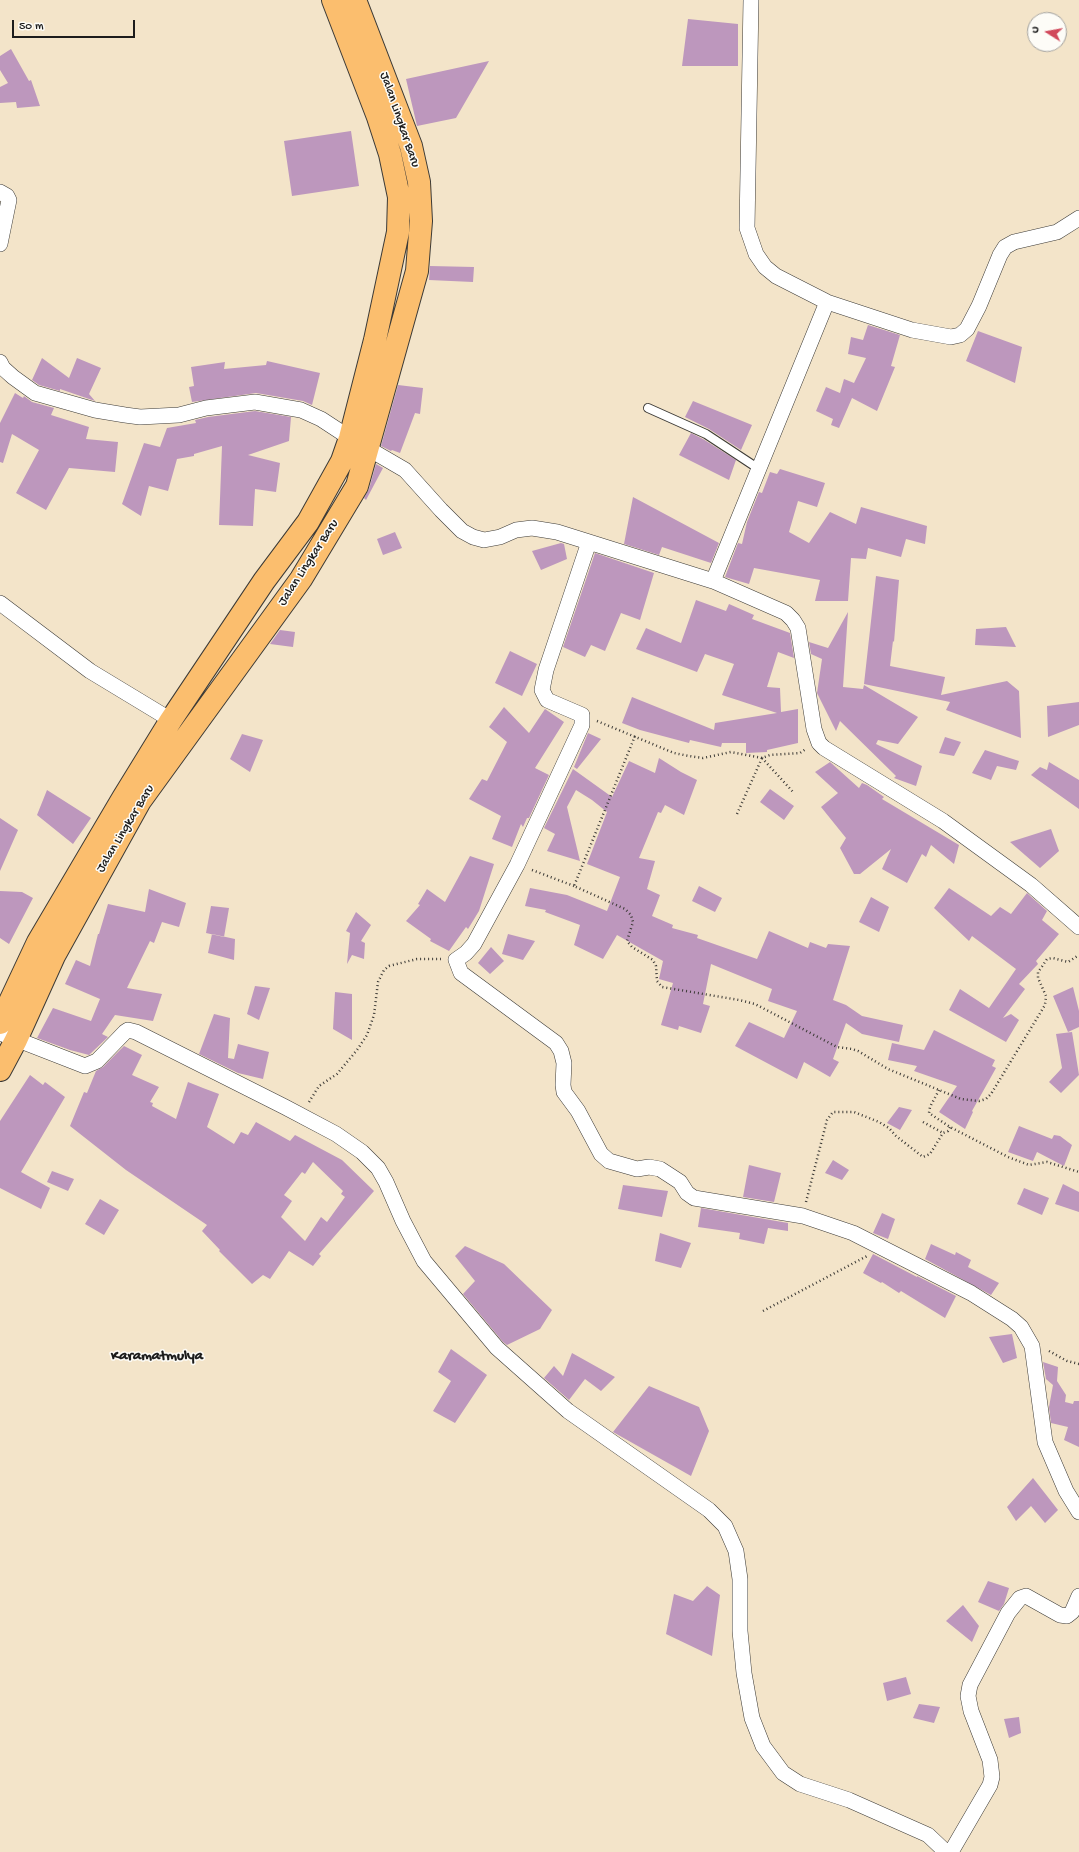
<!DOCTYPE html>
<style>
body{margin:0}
#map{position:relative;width:1079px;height:1852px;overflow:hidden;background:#f3e4c9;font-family:"Gochi Hand",sans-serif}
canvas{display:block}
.north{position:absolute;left:1027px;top:12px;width:40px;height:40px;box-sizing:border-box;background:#fdfcf7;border:1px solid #a3a29f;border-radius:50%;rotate:281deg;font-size:11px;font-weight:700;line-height:16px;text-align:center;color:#1c1c1c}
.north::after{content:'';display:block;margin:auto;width:14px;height:18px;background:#d1495b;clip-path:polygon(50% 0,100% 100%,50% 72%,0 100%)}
.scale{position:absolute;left:12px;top:20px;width:123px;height:18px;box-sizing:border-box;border:2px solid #1c1c1c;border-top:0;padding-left:5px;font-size:12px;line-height:14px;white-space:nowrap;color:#1c1c1c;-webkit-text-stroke:3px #fdfcf7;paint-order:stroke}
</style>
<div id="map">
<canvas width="1079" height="1852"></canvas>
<div class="north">U</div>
<div class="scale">50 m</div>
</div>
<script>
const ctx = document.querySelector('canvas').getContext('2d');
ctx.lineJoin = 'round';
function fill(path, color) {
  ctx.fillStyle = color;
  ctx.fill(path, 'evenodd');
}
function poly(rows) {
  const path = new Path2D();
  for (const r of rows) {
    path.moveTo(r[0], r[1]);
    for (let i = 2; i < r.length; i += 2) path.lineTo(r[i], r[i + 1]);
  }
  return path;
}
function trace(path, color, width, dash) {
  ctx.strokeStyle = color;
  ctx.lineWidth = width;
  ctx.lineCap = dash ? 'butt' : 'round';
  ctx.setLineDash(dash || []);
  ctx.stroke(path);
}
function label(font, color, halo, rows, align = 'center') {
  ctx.font = font + ' "Gochi Hand",sans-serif';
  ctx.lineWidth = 3;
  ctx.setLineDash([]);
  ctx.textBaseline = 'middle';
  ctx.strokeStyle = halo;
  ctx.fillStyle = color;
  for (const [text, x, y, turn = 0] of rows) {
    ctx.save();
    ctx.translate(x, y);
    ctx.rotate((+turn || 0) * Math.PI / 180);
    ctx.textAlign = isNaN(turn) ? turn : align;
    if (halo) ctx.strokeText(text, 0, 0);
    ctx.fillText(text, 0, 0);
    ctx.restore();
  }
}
const building = poly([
 [688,19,738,24,738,66,682,66],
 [11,49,29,81,31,80,40,106,17,108,16,102,0,103,0,87,8,83,0,70,0,56],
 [489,61,456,118,417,126,406,79],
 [351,131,359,186,292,196,284,141],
 [430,266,474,267,473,282,429,280],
 [868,325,900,335,891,366,895,367,877,411,852,398,839,428,831,425,833,419,816,411,826,387,840,393,844,379,854,383,866,358,848,354,851,337,863,340],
 [978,331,1022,347,1015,383,966,361],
 [42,358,69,378,77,358,101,368,89,394,95,401,60,389,60,391,39,385,32,380],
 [267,361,320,373,312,405,303,401,256,393,192,402,189,387,194,386,191,367,225,362,224,369,266,365],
 [398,385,423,388,420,414,415,413,400,453,392,450,391,451,381,446],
 [15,393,23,398,24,396,32,402,54,408,51,415,89,427,86,439,118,442,115,472,69,468,46,510,16,493,39,450,12,434,3,463,0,462,0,423],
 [693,401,752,425,741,450,709,429,685,417],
 [255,411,291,417,289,441,248,455,280,463,276,492,255,489,253,526,219,525,222,446,194,454,194,456,177,459,168,491,149,486,141,516,122,504,144,443,160,447,167,428,196,423,195,420,208,417],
 [691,433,703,439,736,460,729,480,679,455],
 [376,464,383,468,366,500,364,498,369,489],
 [780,469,825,483,817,507,798,501,789,532,809,543,830,512,856,524,861,507,927,526,925,544,906,539,901,557,868,548,866,559,851,558,848,601,815,601,820,580,754,568,749,584,725,577,738,543,742,544,747,522,759,492,762,493,770,472,777,474],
 [633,497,719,543,711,563,662,547,659,555,624,544],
 [395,532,402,548,383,555,377,539],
 [561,543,564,544,567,559,541,570,532,551],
 [595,553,654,573,640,620,621,613,605,651,591,645,585,657,563,647],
 [876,576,899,580,894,642,893,641,890,666,945,677,941,695,1007,681,1019,691,1021,738,946,710,950,702,864,684],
 [696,600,726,611,729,604,754,615,752,619,790,633,794,658,778,652,767,687,780,688,781,712,798,709,798,743,767,750,767,752,746,753,746,743,722,743,721,747,690,740,689,743,640,730,622,723,632,697,714,730,715,723,777,713,722,695,734,664,705,654,697,672,636,649,646,628,681,643],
 [848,612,843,687,863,689,864,685,918,717,898,744,878,740,876,744,922,766,916,786,894,778,896,776,840,721,836,731,817,693,822,659,811,654,809,642,828,648],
 [1006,627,1016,647,975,645,976,629],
 [280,630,295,632,293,647,270,644],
 [510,651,537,664,522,696,495,683],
 [1079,702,1079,725,1048,737,1047,706],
 [504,707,529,733,545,709,564,722,535,768,549,775,529,818,527,818,523,827,521,824,512,847,492,839,501,816,469,799,482,779,487,781,507,742,489,727],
 [588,733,601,739,577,769,574,767],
 [242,734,263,740,250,772,230,759],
 [945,737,961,742,954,756,939,753],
 [985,750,1019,761,1016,770,997,766,991,780,972,773],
 [659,758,681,772,697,780,684,815,665,805,661,813,658,812,639,858,655,861,647,889,660,895,652,916,673,925,672,928,698,935,697,938,757,959,769,931,808,948,810,942,826,948,828,944,850,946,833,1000,846,1005,862,1016,903,1025,899,1042,862,1034,846,1023,833,1059,839,1062,830,1077,804,1062,797,1079,735,1046,749,1022,784,1038,797,1011,768,1001,772,989,711,964,703,1004,710,1006,701,1033,679,1026,678,1030,661,1025,673,983,659,979,663,961,617,935,603,959,574,945,580,925,545,912,546,910,525,906,530,888,567,895,607,911,620,877,587,864,607,812,592,800,576,790,567,807,580,861,547,851,555,834,544,828,573,769,612,797,629,761,655,773],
 [830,762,859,788,862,783,867,785,884,797,882,799,959,845,954,864,931,845,926,857,922,854,907,883,882,869,891,849,860,874,854,874,840,848,846,838,821,807,838,793,815,772],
 [1049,762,1079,780,1079,809,1031,775,1040,767,1047,770],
 [770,789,794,806,784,820,760,802],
 [47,790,91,818,73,844,37,815],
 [0,818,18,830,0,871],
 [1051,829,1059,851,1040,868,1010,842],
 [470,856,494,864,479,911,468,929,466,927,449,951,430,941,431,939,406,921,420,905,418,904,427,889,445,902],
 [699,886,722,898,715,912,692,901],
 [949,888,991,916,1000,907,1011,914,1027,893,1047,911,1042,920,1059,934,1036,961,1038,964,1019,984,1025,989,1003,1018,1011,1014,1019,1020,1006,1042,949,1010,960,989,989,1008,1016,969,972,936,969,941,934,908],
 [149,889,186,903,179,927,162,922,154,943,150,941,127,988,162,994,153,1021,115,1015,102,1034,108,1037,89,1055,70,1050,37,1038,53,1008,91,1021,100,999,65,984,76,960,90,966,98,934,99,934,108,904,145,912],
 [0,891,22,892,33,898,9,944,0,938],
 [871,897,889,907,879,932,859,922],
 [211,906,229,908,224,937,206,933],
 [356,912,371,925,361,941,365,943,364,959,352,955,347,964,350,933,346,931],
 [212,934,235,939,234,960,208,953],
 [508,934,535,941,523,960,502,954],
 [491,947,504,961,490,974,478,963],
 [255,986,270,988,259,1020,247,1014],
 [1073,987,1079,1011,1079,1027,1068,1032,1053,996],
 [335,992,352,994,352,1040,333,1029],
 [214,1014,230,1018,228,1058,234,1059,238,1044,269,1052,263,1079,238,1073,199,1054],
 [934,1030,995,1060,992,1066,996,1068,972,1111,973,1112,965,1129,939,1112,957,1086,914,1071,917,1066,888,1060,892,1043,924,1050],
 [1072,1032,1079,1075,1061,1093,1049,1082,1062,1068,1056,1034],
 [124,1046,142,1055,132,1075,159,1087,150,1102,153,1103,152,1106,176,1119,188,1082,203,1088,219,1094,207,1127,234,1144,241,1132,248,1135,256,1122,290,1141,295,1135,342,1160,374,1191,319,1254,321,1256,313,1266,289,1251,270,1279,263,1275,252,1284,219,1251,220,1250,202,1231,207,1225,126,1170,70,1126,84,1092,87,1093,96,1071,103,1067],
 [313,1162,343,1191,341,1194,345,1197,327,1222,321,1217,305,1241,281,1217,292,1201,284,1195,302,1172,305,1174],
 [30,1075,43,1085,45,1082,65,1097,21,1172,50,1188,41,1209,0,1188,0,1121],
 [899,1107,912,1110,900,1130,887,1123],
 [1019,1126,1052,1139,1054,1135,1060,1136,1072,1145,1064,1166,1037,1152,1033,1161,1008,1152],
 [833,1160,849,1170,842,1180,825,1173],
 [749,1165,781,1173,774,1202,743,1197],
 [52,1171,74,1179,68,1191,47,1182],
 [1063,1184,1079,1192,1079,1212,1055,1204],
 [623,1185,668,1191,662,1217,618,1209],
 [1024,1188,1049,1198,1042,1215,1017,1204],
 [100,1199,119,1210,104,1235,85,1224],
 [701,1208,788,1223,788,1231,768,1228,764,1244,739,1239,740,1233,698,1227],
 [882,1213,895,1219,888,1239,873,1233],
 [660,1233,691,1243,681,1268,655,1261],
 [931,1244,955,1255,956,1252,971,1260,968,1267,999,1283,991,1295,925,1259],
 [465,1246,504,1264,552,1310,540,1329,507,1345,503,1342,463,1294,475,1281,455,1256],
 [873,1254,917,1277,917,1276,956,1296,945,1318,901,1291,899,1293,882,1282,881,1283,863,1273],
 [1012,1334,1017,1358,1003,1363,989,1337],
 [451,1349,487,1375,455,1423,433,1411,451,1381,438,1372],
 [572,1353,615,1377,601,1391,585,1379,569,1400,544,1378,554,1366,563,1376],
 [1043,1362,1058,1367,1057,1381,1066,1395,1065,1402,1073,1404,1074,1401,1079,1401,1079,1447,1064,1440,1068,1427,1051,1423,1049,1407,1053,1385,1046,1379],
 [649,1386,699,1407,709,1431,691,1476,613,1432],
 [1033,1478,1058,1510,1045,1523,1031,1506,1016,1521,1007,1507],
 [988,1581,1009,1588,1004,1604,999,1611,978,1602],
 [707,1586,720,1595,712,1656,666,1634,674,1594,693,1601],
 [963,1605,979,1626,972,1642,946,1621],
 [906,1677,911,1694,887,1701,883,1683],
 [919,1704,940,1707,934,1723,913,1718],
 [1019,1717,1021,1733,1009,1738,1004,1719]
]);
const path = poly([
 [597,721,674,753,689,756,703,758,731,752,762,758,770,755,800,753,806,749],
 [635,736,574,886,625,909,631,915,633,922,627,941,632,947,653,960,656,966,657,981,662,987,739,1000,755,1004,837,1047,852,1049,858,1051,888,1069,961,1099,979,1101,986,1099,991,1094,1045,1005,1046,996,1038,978,1038,972,1041,968,1047,959,1053,958,1068,962,1079,955],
 [762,758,794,793],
 [737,814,762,758],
 [532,870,574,886],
 [939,1090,930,1107,929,1113,950,1127,1008,1157,1029,1165,1047,1162,1079,1172],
 [309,1102,319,1086,337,1074,357,1050,367,1035,374,1015,378,982,384,970,389,966,417,959,441,959],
 [923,1122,943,1133],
 [806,1202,827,1120,833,1112,854,1112,879,1122,889,1128,896,1136,923,1157,930,1154,943,1133,948,1131,950,1127],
 [763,1311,867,1256],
 [1049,1351,1067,1361,1079,1364]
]);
const service = poly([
 [648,408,706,434,759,469]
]);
const minor = poly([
 [751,0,747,228,756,254,765,267,776,276,827,302,912,330,951,337,960,335,967,329,979,306,1000,255,1005,247,1014,242,1057,232,1079,218],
 [0,192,7,196,9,200,0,244],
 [0,362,3,368,13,377,35,393,95,410,125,415,140,417,179,415,206,408,255,402,301,410,321,419,350,438,405,470,441,510,462,531,473,537,484,540,500,537,516,530,532,528,557,532,713,581,786,613,793,620,798,628,814,729,819,743,824,748,943,821,1031,885,1079,927],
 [589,542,546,670,542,690,547,700,582,715,582,725,517,865,474,944,466,953,456,960,461,973,556,1043,561,1051,564,1063,563,1085,564,1092,578,1111,601,1154,609,1161,637,1169,649,1167,660,1169,680,1182,687,1193,694,1198,803,1216,853,1233,971,1293,1012,1319,1021,1327,1032,1346,1045,1442,1066,1491,1079,1512],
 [713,581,827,302],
 [0,603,90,671,171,720],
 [0,1033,85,1066,97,1061,125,1032,128,1030,136,1032,285,1107,336,1134,362,1152,378,1168,386,1182,403,1221,424,1261,497,1348,568,1411,709,1510,725,1526,736,1551,740,1579,740,1631,744,1673,752,1718,763,1746,783,1773,800,1784,849,1800,928,1835,946,1852],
 [951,1852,990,1785,992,1777,990,1760,971,1711,968,1696,970,1685,1008,1613,1020,1598,1026,1596,1060,1615,1067,1616,1072,1612,1079,1596]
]);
const trunk = poly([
 [0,1023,38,942,123,798,171,720,264,581,308,522,342,461,350,438,375,340,398,232,399,197,390,154,378,117,333,0],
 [0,1070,16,1040,54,956,140,801,301,579,357,486,417,271,421,221,419,182,411,146,355,0]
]);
const streetNames = [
 ["Jalan Lingkar Baru",399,120,71],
 ["Jalan Lingkar Baru",309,563,-57],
 ["Jalan Lingkar Baru",126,829,-59]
];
const quarterNames = [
 ["Karamatmulya",157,1357]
];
fill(building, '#bd97bd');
trace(service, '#3c3a36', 10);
trace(minor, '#3c3a36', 16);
trace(trunk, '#3c3a36', 24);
trace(path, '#3c3a36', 2.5, [1, 3]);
trace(service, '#fff', 8);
trace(minor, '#fff', 15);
trace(trunk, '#fbbe6e', 22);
label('13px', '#1c1c1c', '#fdfcf7', streetNames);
label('bold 15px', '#1c1c1c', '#fdfcf7', quarterNames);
</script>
